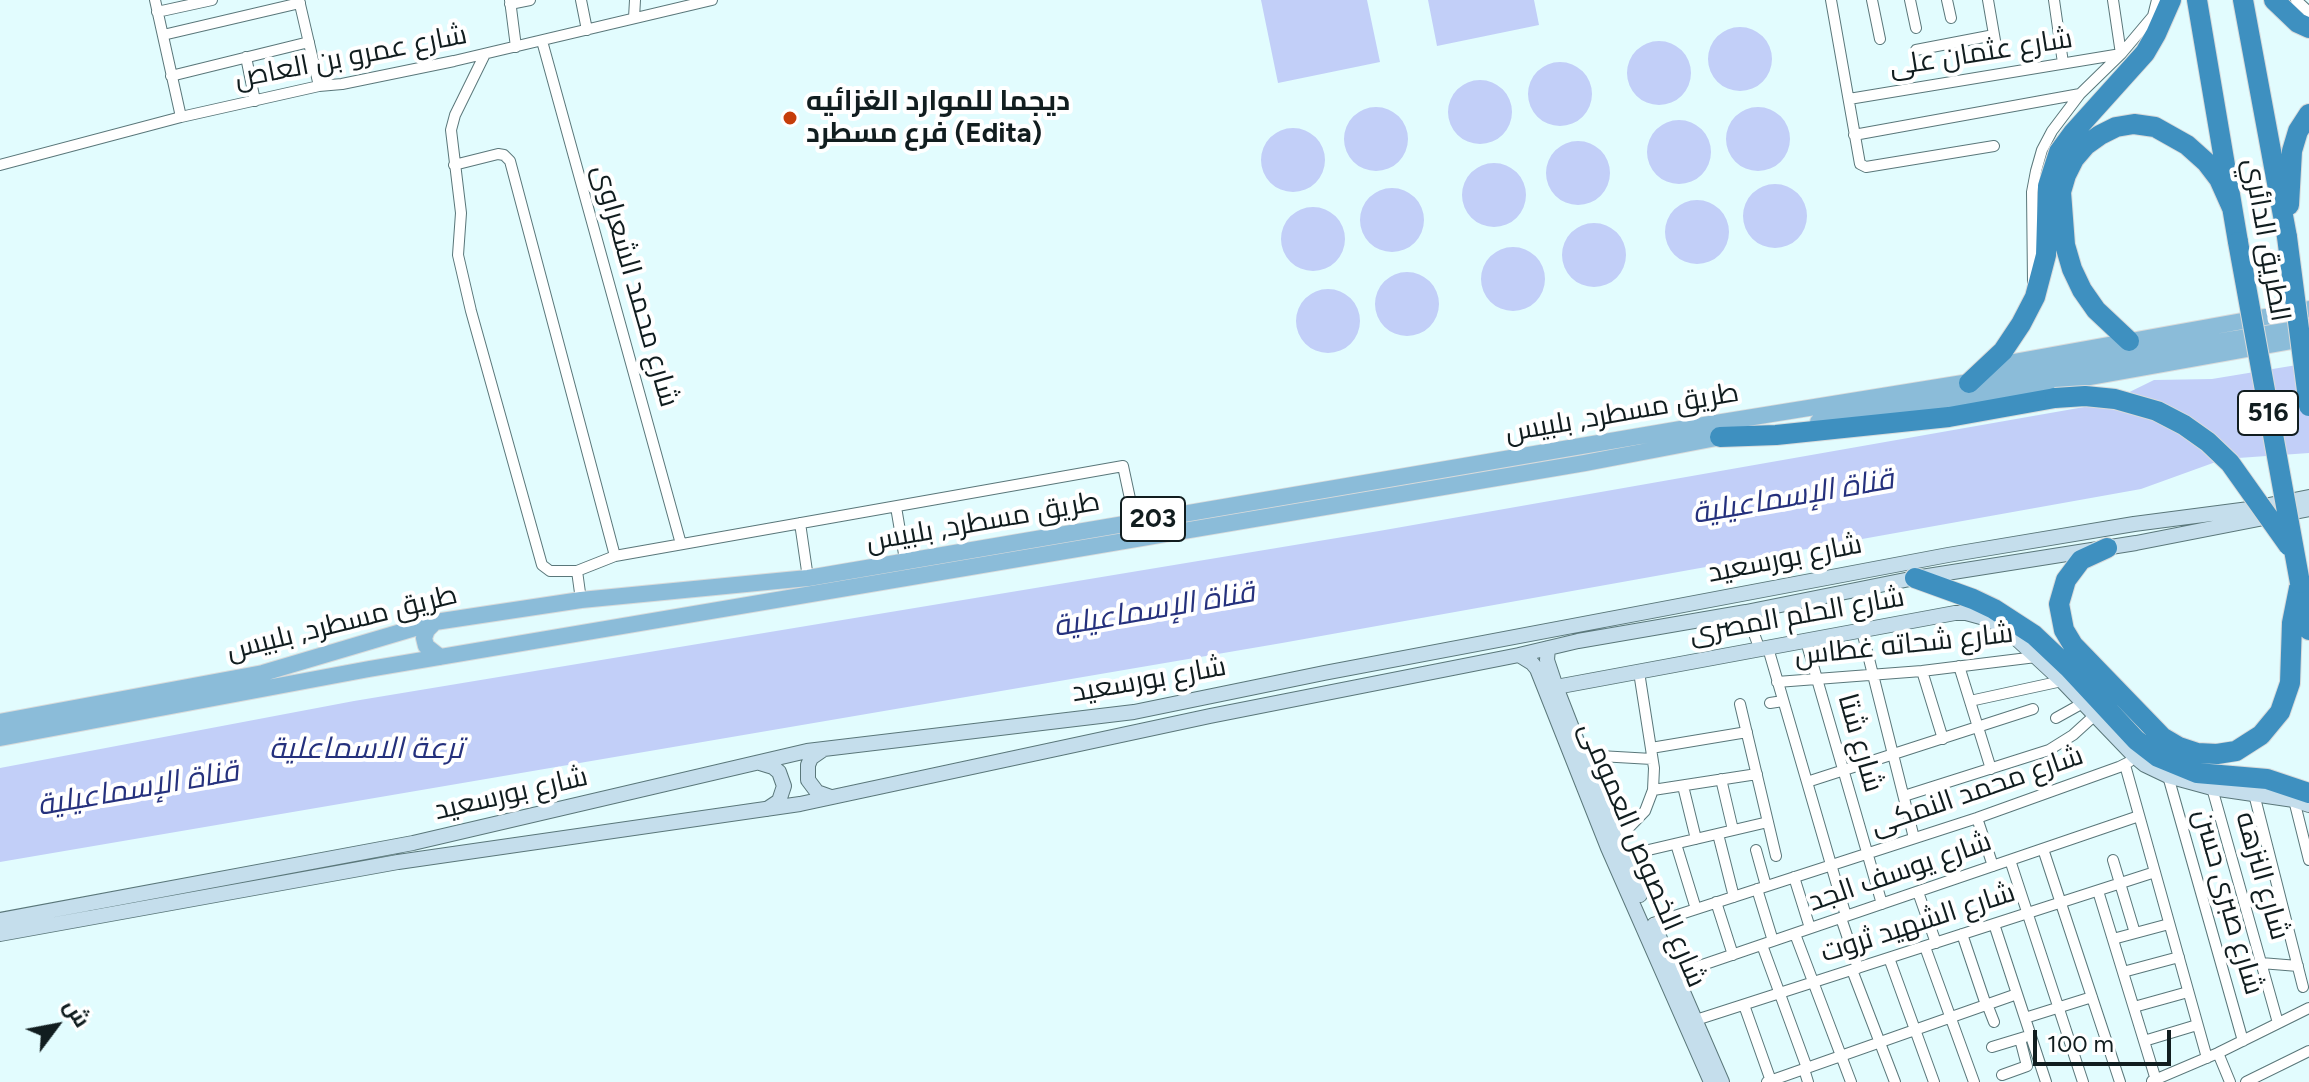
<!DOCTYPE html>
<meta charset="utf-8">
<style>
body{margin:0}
#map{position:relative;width:2309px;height:1082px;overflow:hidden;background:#e2fcfe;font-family:Figtree,Cairo,sans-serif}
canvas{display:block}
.north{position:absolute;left:16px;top:986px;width:80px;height:80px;-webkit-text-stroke:6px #fff;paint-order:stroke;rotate:58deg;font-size:22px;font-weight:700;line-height:32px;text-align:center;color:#111d1f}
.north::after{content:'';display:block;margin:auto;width:28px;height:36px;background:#111d1f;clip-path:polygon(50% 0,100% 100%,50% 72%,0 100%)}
.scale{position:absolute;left:2033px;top:1030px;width:138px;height:36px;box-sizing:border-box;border:4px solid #111d1f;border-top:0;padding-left:10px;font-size:24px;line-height:28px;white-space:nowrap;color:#111d1f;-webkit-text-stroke:6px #fff;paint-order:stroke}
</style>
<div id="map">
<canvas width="2309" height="1082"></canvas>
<div class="north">ش</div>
<div class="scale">100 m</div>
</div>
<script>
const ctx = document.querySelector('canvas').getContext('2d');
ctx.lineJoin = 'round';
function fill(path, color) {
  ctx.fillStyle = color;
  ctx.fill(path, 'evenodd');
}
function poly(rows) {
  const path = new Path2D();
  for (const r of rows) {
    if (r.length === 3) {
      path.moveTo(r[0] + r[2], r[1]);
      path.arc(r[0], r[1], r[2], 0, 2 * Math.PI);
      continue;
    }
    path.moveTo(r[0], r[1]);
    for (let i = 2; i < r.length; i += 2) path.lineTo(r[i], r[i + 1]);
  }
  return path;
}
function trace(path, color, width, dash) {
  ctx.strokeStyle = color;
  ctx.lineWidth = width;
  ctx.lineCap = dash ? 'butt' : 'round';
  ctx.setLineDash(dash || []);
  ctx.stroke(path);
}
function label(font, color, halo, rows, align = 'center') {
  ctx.font = font + ' Figtree,Cairo,sans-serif';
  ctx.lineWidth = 8;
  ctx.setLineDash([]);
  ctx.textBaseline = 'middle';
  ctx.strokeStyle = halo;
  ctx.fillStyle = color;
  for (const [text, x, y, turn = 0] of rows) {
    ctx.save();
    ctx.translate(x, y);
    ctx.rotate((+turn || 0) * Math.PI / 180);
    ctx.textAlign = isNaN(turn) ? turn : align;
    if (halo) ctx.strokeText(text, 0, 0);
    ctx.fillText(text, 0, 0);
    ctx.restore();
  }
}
const water = poly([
 [1261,0,1367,0,1380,62,1278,83],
 [1428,0,1534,0,1539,25,1437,46],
 [1740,59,32],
 [1659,73,32],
 [1560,94,32],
 [1480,112,32],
 [1376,139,32],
 [1758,139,32],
 [1679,152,32],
 [1293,160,32],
 [1578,173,32],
 [1494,195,32],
 [1775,216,32],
 [1392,220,32],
 [1697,232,32],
 [1313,239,32],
 [1594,255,32],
 [1513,279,32],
 [1407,304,32],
 [1328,321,32],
 [2309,363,2309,453,2224,459,2141,489,1282,643,0,862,0,768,354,701,1379,531,2107,403,2154,380,2212,379]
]);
const street = poly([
 [155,0,181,117],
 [299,0,319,86],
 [510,0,516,47],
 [581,0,587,30],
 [1831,0,1860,164,1866,167,1994,146],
 [1872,0,1880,39],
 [1910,0,1916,28],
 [1947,0,1951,18],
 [1988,0,1997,52],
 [2054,0,2063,63],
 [2296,0,2309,12],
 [510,4,530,0],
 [157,12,212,0],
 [634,18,635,0],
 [163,35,300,3],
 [542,41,681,544],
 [1916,50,1994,35],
 [485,54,455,115,451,130,461,213,458,255,471,311,542,565,550,571,577,571,615,556,1123,466,1135,522],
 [246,57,255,101],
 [171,76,309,42],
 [1849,99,2121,54,2113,0],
 [1854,135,2080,94],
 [0,165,181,117,319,86,342,84,454,61,712,0],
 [454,165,498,154,504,155,510,161,615,556],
 [2033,283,2032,192,2036,171,2042,150,2052,131,2080,94,2121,54,2153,16,2157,0],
 [896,507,905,560],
 [800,523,808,578],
 [577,571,581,600],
 [1746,612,1760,650],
 [1862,631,1914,838],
 [1806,641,1882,904],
 [1768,648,1846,916],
 [1959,666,1991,769],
 [1922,671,1943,739],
 [1777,682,1922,671,2036,657],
 [1970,701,2062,681],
 [1770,703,1783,701],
 [1740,704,1776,856],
 [2056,718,2083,703],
 [1651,748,1747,732],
 [1582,755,1652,759],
 [2125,765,2207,1058],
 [2168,776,2243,1041],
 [1721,779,1733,830],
 [1807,782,2033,709],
 [1683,786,1696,839],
 [2212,788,2278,1023],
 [1653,790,1757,774],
 [2254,794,2303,987],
 [1904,796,2049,750,2073,735,2095,715],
 [2294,800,2309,860],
 [1977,818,1993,866],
 [1718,834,1734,897],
 [1613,844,1645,811,1653,790,1654,768,1639,672],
 [1676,844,1696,909],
 [2043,849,2120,1082],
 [1756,850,1766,886],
 [1623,856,1768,822],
 [2010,860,2083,1082],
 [2113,860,2135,933],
 [1794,877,1810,928],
 [1757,889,1773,941],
 [2098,891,2156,1080],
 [1918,892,1936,943],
 [1716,902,1733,955],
 [1841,918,1858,968],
 [1653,923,1977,818,2119,767,2129,762,2134,756],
 [1994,924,2046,1082],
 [1795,934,1851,1082],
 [1962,934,1986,1005],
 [2113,939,2169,924],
 [1762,945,1807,1068],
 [1925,947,1974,1082],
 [1889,958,1934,1082],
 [2261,963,2298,966],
 [1852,970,1895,1082],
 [2123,972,2179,957],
 [1676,974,2139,816],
 [1987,1004,1994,1022],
 [1744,1005,1771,1081],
 [2134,1007,2188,992],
 [2025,1018,2092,997],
 [1696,1020,2155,872],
 [2144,1041,2197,1025],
 [1992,1047,2025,1037],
 [2218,1053,2230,1082],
 [1804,1069,1808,1082],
 [2002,1075,2027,1066,2020,1039],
 [2152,1081,2218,1053,2309,1008],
 [1767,1082,2017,994],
 [2246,1082,2309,1051]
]);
const secondary = poly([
 [1548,648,1547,660,1556,687,1616,841,1640,895],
 [1519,655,1532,663,1537,669,1608,848,1711,1082],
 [1556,687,1955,613,1966,613,1988,619,2007,630,2062,681,2134,756,2145,765,2168,776,2212,788,2294,800,2309,805],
 [824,749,811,758,808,765,808,780,817,792,831,797],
 [760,763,773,767,779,772,784,786,779,801,767,809],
 [0,920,413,843,807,751,1134,712,1324,673,1948,555,2134,524,2249,509,2309,497],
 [1654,925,1722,1082],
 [0,934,398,862,800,804,1210,716,1519,655,1578,641,1746,612,1915,578,2136,543,2309,509]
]);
const primary = poly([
 [1986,380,1995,370,2008,363,2309,309],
 [1818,422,2039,386,2308,338],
 [435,622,427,630,424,638,426,646,440,657],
 [0,722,263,673,435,622,581,600,808,578,1716,423,2309,327],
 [0,738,369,669,1585,463,1732,435]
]);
const highway = poly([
 [2197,0,2238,242],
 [2243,0,2287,237],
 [2274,0,2298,23,2309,28],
 [2289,205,2292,151,2298,131,2309,114],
 [2129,341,2096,310,2082,290,2072,269,2065,245,2061,192,2066,175,2074,159,2086,145,2100,135,2116,127,2134,124,2155,127,2187,145,2206,162,2219,179,2232,208],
 [1969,383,2003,351,2021,324,2035,297,2046,255,2048,186,2059,152,2073,133,2145,53,2156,34,2171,0],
 [1720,437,1776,435,1949,417,2055,398],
 [2107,548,2081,560,2066,580,2059,604,2064,630,2073,645,2162,737,2179,747,2197,753,2217,754,2236,751,2261,735,2280,712,2290,683,2292,623,2300,583],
 [1915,578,1973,599,1994,609,2034,635,2069,668,2136,740,2158,757,2197,773,2267,779,2309,793],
 [2301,591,2309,630]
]);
const highwayBridge = poly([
 [2287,237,2309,406],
 [2238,242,2300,583],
 [2055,398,2085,396,2115,399,2157,411,2184,425,2208,442,2230,463,2289,546]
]);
const markers = [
 [790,118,8,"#c53d0a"]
];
const shields = [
 [2268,413,60],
 [1153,519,64]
];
const shieldNames = [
 ["516",2268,413],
 ["203",1153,519]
];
const streetNames = [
 ["شارع عثمان على",1981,53,-9],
 ["شارع عمرو بن العاص",351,57,-11],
 ["الطريق الدائري",2266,240,80],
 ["شارع محمد الشعراوى",635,286,74],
 ["طريق مسطرد, بلبيس",1622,413,-10],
 ["طريق مسطرد, بلبيس",983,522,-10],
 ["شارع بورسعيد",1785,559,-11],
 ["شارع الحلم المصرى",1797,616,-10],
 ["طريق مسطرد, بلبيس",342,623,-14],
 ["شارع شحاته غطاس",1904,645,-6],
 ["شارع بورسعيد",1149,680,-10],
 ["شارع شتا",1860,743,74],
 ["شارع محمد النمكى",1977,791,-19],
 ["شارع بورسعيد",511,794,-13],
 ["شارع الخصوص العمومى",1642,855,67],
 ["شارع يوسف الجد",1900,872,-19],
 ["شارع النزهه",2262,876,74],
 ["شارع صبرى حسن",2228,902,74],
 ["شارع الشهيد ثروت",1918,923,-18]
];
const poiNames = [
 ["ديجما للموارد الغزائيه",806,102],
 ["فرع مسطرد (Edita)",806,134]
];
const waterNames = [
 ["قناة الإسماعيلية",1793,497,-10],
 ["قناة الإسماعيلية",1154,610,-10],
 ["ترعة الاسماعلية",366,749],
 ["قناة الإسماعيلية",138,789,-10]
];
fill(water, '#c2cff8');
trace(street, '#5a777a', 12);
trace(secondary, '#5a777a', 16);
trace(primary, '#d9dbdb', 18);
trace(highway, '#d9dbdb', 22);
trace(street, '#fff', 10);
trace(secondary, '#c5deec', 14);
trace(primary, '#8bbcd9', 16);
trace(highway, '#3e90c0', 20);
trace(highwayBridge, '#d9dbdb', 22, []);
trace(highwayBridge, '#3e90c0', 20);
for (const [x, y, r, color] of markers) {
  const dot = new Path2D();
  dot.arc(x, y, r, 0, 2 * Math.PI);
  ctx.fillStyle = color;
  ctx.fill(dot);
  trace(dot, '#fff', 3);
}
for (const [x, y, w] of shields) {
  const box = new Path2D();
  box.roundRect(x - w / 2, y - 22, w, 44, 6);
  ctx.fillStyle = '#fff';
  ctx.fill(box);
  trace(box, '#111d1f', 2);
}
label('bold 26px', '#111d1f', null, shieldNames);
label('28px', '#111d1f', '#fff', streetNames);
label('bold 28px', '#111d1f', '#fff', poiNames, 'left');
label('italic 30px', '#25317d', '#fff', waterNames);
</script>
